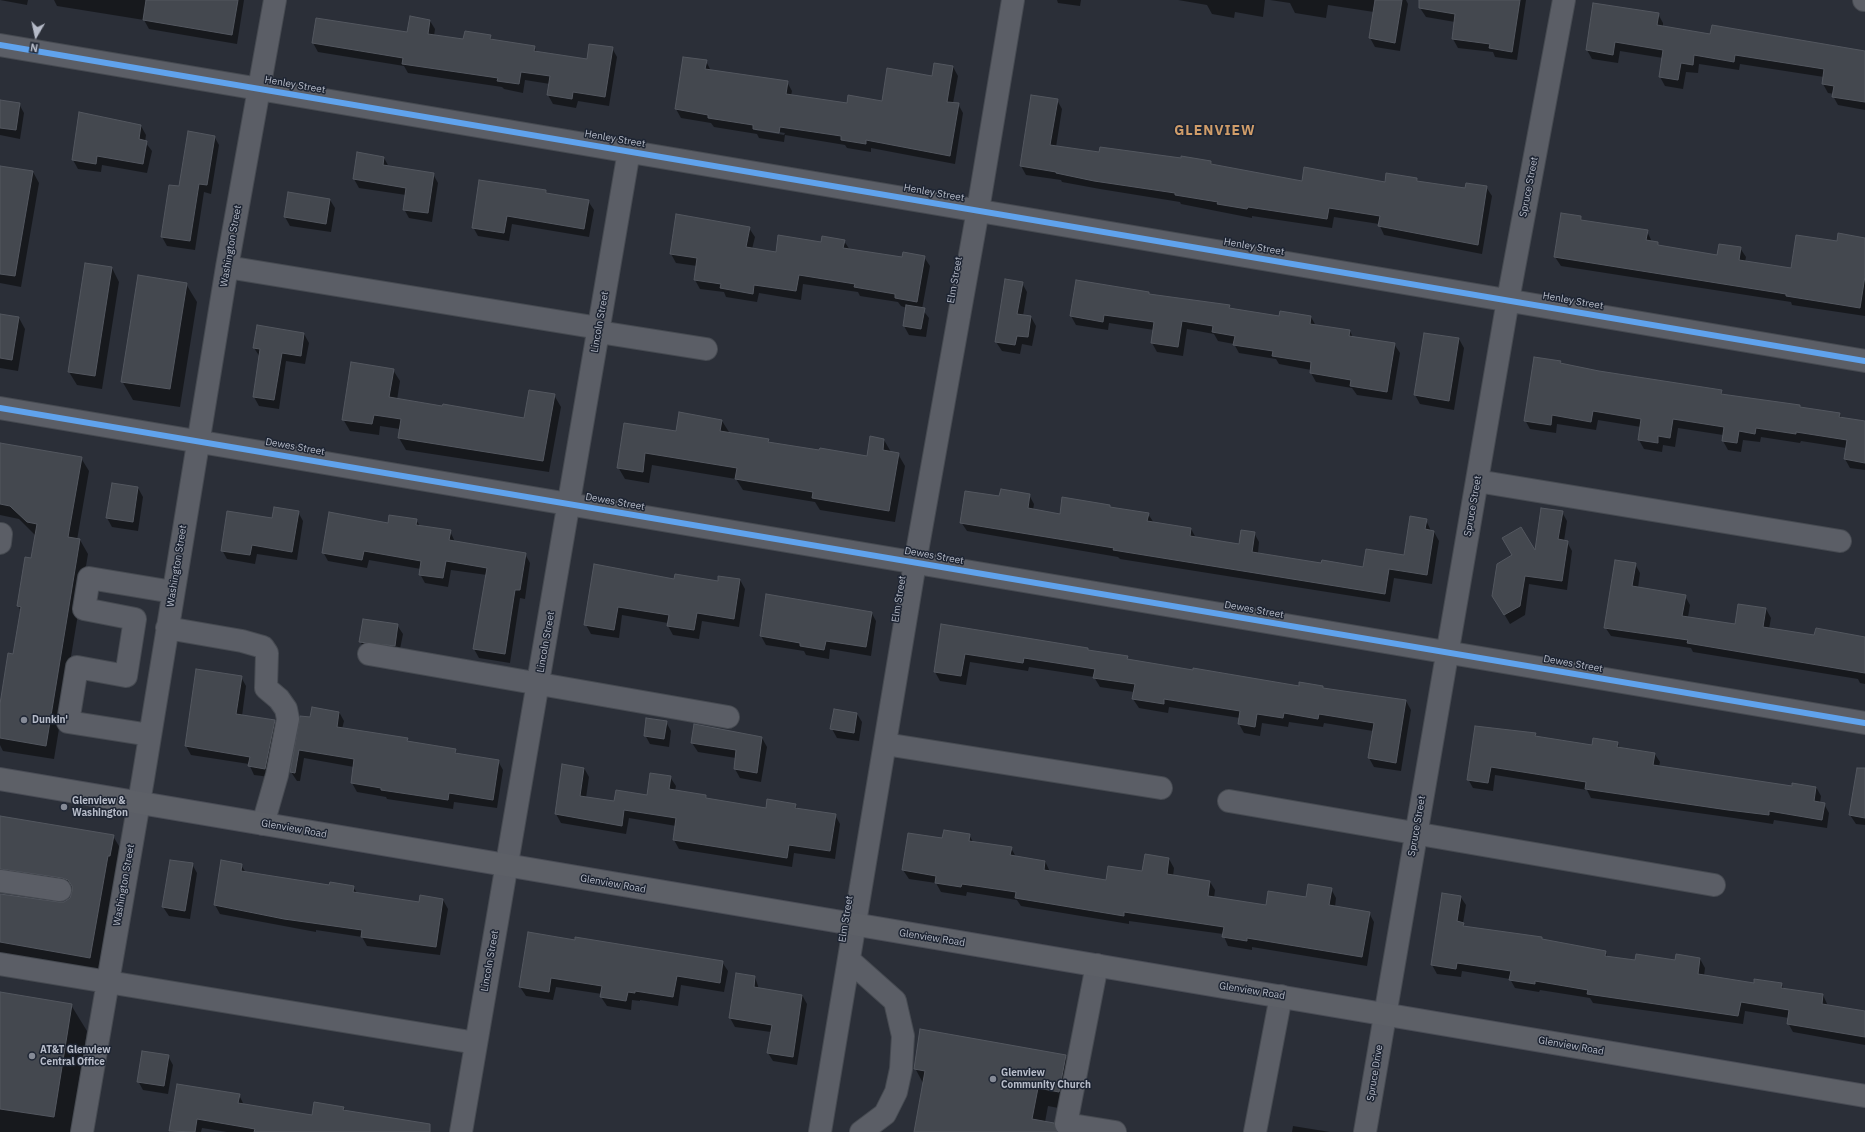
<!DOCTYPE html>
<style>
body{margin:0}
#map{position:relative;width:1865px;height:1132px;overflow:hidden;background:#2b2f38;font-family:"IBM Plex Sans",sans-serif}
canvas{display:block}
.north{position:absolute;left:16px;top:16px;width:40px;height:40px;-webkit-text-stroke:3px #1e2533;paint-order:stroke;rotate:189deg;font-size:11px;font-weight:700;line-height:16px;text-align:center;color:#b6bbc8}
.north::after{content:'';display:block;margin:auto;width:14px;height:18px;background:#b6bbc8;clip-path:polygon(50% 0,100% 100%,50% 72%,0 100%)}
</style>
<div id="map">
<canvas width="1865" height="1132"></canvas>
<div class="north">N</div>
</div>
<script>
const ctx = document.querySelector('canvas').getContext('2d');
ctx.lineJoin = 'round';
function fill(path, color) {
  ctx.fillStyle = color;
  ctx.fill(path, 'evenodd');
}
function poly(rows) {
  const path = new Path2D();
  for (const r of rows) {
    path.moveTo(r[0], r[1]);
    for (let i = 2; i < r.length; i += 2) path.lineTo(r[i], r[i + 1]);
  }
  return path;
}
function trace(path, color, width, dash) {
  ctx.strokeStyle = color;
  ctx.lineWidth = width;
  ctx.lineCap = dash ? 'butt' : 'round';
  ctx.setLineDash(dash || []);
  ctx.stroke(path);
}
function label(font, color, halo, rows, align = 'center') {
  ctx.font = font + ' "IBM Plex Sans",sans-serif';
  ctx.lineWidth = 3;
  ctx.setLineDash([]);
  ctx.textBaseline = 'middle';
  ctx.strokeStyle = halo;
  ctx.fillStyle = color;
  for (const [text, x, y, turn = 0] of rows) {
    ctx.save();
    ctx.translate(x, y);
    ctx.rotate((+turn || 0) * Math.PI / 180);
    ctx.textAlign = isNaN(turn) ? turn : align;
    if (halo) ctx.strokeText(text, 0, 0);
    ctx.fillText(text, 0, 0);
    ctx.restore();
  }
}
const shadow = poly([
 [0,0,28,0,27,5],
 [54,0,244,0,237,44,149,29,144,20,57,6],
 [1057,0,1081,0,1080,6,1058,3],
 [1178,0,1265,0,1263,17,1235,12,1234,18,1212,14,1207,5],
 [1270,0,1406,0,1408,4,1400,51,1375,47,1370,38,1374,12,1328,5,1326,18,1295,13,1290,3],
 [1422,0,1526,0,1517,60,1495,57,1493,52,1458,48,1453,39,1455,22,1426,17,1420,8],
 [1594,4,1658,14,1663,23,1663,27,1711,35,1865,53,1865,110,1838,105,1833,96,1834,94,1828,93,1823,84,1824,77,1740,64,1739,70,1699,64,1698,73,1686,72,1683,89,1665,86,1660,77,1663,58,1620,51,1618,63,1592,59,1587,50],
 [317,19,408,33,430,21,435,29,434,36,464,40,490,36,493,41,534,47,537,52,587,60,612,48,617,57,609,106,578,101,576,108,553,104,548,95,550,84,525,80,523,93,504,89,502,87,408,73,404,66,318,52,313,43],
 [684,58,706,61,711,71,787,82,792,91,791,96,848,105,883,102,953,67,958,76,953,103,958,104,963,113,955,164,871,148,871,152,847,148,845,145,785,135,784,142,759,138,757,134,714,127,711,123,681,118,676,109],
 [755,128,785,133,784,135,755,130],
 [1057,100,1062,109,1056,147,1100,154,1211,162,1213,165,1303,182,1386,183,1417,179,1419,182,1466,189,1486,187,1492,196,1482,254,1384,235,1379,224,1334,217,1332,228,1252,216,1252,218,1181,204,1180,202,1100,189,1062,182,1061,180,1026,175,1021,166],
 [0,101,19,104,24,113,20,139,0,135],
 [141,126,146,135,145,142,152,151,147,173,102,165,101,172,78,169,73,160],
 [214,136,219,145,211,194,204,192,195,250,167,246,162,237,180,187],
 [384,158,389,167,433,174,438,183,432,222,409,218,404,209,406,195,359,188,354,179],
 [0,167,33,172,39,183,21,287,0,283],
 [546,191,548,194,588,201,594,210,589,237,512,224,509,241,478,236,473,227],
 [330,200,335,208,331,232,290,226,285,217],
 [1581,217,1583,222,1647,231,1652,242,1658,243,1659,246,1718,257,1740,248,1746,257,1745,262,1791,269,1838,242,1865,239,1865,316,1792,305,1791,302,1561,266,1555,257],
 [749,228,755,237,752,249,776,253,822,243,844,241,850,250,903,258,924,257,930,266,922,309,929,318,926,337,909,335,904,326,907,308,901,306,898,302,860,296,858,292,803,284,801,300,759,293,757,302,726,297,724,292,700,289,695,280,697,266,676,263,671,254],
 [112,268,119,282,102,389,77,385,69,372],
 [1076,281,1148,293,1150,296,1229,306,1231,309,1280,317,1311,317,1316,326,1350,331,1353,338,1394,344,1400,353,1392,400,1357,395,1352,388,1316,382,1311,373,1311,370,1279,364,1276,359,1239,353,1234,344,1218,341,1214,334,1187,329,1183,356,1157,352,1152,343,1154,330,1109,323,1108,330,1076,325,1071,316],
 [1022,283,1027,292,1023,316,1031,317,1036,326,1032,346,1022,344,1020,354,1002,351,996,342],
 [186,284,197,302,180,407,133,400,122,381],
 [0,315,19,318,25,329,18,371,0,368],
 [304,334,309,343,305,364,286,361,279,409,259,406,254,397,260,357,254,348],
 [1459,339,1464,348,1454,410,1420,404,1415,395],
 [1560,362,1562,365,1599,372,1721,391,1723,395,1800,406,1801,408,1839,414,1842,418,1865,422,1865,470,1850,468,1845,459,1846,448,1801,441,1800,443,1761,437,1760,442,1743,440,1741,452,1728,450,1723,441,1723,435,1678,428,1675,447,1663,445,1662,452,1644,449,1639,440,1641,427,1598,420,1596,430,1557,424,1556,433,1530,429,1525,420],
 [393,370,400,381,397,400,524,419,554,395,561,407,549,472,406,450,399,438,400,429,380,426,379,435,350,431,343,419],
 [722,421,729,432,768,440,770,443,868,457,884,440,891,452,898,454,905,466,895,522,820,510,815,502,743,490,736,479,652,465,649,483,625,479,618,467,676,432],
 [0,444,81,458,89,471,77,540,80,540,88,554,54,759,3,751,0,745,0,710,14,655,21,611,18,606,32,559,36,536,19,519,0,515],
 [138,488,143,497,138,531,112,527,107,518],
 [1029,495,1034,504,1033,510,1061,515,1109,506,1111,508,1148,514,1154,523,1191,529,1196,538,1240,545,1254,533,1259,542,1258,553,1322,564,1364,568,1405,556,1426,520,1431,531,1434,532,1439,541,1432,584,1394,578,1390,602,1120,559,1118,557,967,531,961,522,1000,498],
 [298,512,303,521,297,560,257,554,255,564,227,559,222,550,273,520],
 [1562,512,1567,521,1564,541,1567,542,1572,551,1567,590,1529,584,1525,615,1510,624,1493,595,1536,553],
 [416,520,420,526,450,531,455,542,525,554,530,563,525,599,520,598,510,663,479,658,474,649,487,575,451,570,448,587,425,583,420,574,421,569,369,560,367,568,328,561,323,552,389,524],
 [1635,564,1640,573,1638,588,1685,596,1690,605,1688,617,1735,625,1766,609,1771,618,1769,629,1815,636,1816,629,1865,638,1865,684,1860,683,1858,679,1693,652,1691,648,1611,636,1605,627],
 [595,565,675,580,718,582,740,580,745,589,739,627,702,621,699,639,673,635,668,626,668,623,622,615,619,638,591,634,586,625],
 [767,595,871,612,876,621,871,656,830,649,829,659,806,655,804,651,766,645,761,636],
 [397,625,403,634,399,654,365,650,360,641],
 [942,625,1087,649,1089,651,1127,657,1129,661,1300,687,1323,687,1324,689,1406,701,1411,710,1401,771,1374,767,1369,758,1373,731,1324,723,1323,727,1289,722,1288,727,1262,723,1260,736,1244,733,1239,724,1240,718,1169,707,1168,713,1139,708,1133,699,1134,692,1100,687,1094,677,1029,667,1028,671,970,662,966,685,940,681,935,672],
 [241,677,246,686,242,716,274,721,280,730,270,777,254,775,249,764,191,755,186,746],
 [339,712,344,721,342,729,407,739,409,743,455,750,458,755,498,761,503,770,497,808,454,802,453,809,387,799,386,797,357,792,352,783,354,767,304,758,300,781,297,781,291,772,301,717,311,719],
 [857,714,862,722,859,741,837,738,832,729],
 [666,722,671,731,669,747,650,744,645,735],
 [1535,734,1537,737,1592,746,1617,743,1620,748,1654,753,1660,762,1659,767,1793,787,1816,787,1821,796,1820,803,1824,804,1829,813,1827,828,1774,820,1773,824,1734,818,1591,798,1587,790,1495,775,1493,791,1473,788,1468,779],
 [762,738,767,747,761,782,740,778,735,769,736,758,698,752,692,743],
 [584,768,589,777,586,798,615,802,648,796,670,777,676,786,675,791,706,796,708,800,766,809,795,805,798,809,835,815,840,824,835,859,794,853,792,867,679,849,674,840,676,826,629,818,626,834,561,823,556,814],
 [1865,787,1865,825,1856,824,1850,815],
 [0,817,113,836,122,851,118,871,116,870,98,972,0,955,0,895,59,903,65,902,71,898,73,893,10,883,0,887],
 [969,835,973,842,1011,848,1016,857,1045,861,1050,872,1107,881,1143,872,1169,859,1174,868,1173,876,1210,882,1215,890,1214,898,1267,907,1307,898,1331,889,1336,898,1335,907,1369,913,1374,922,1367,966,1252,947,1252,950,1228,946,1223,934,1129,921,1129,924,1021,906,1017,900,967,892,966,896,941,892,936,883,909,879,903,870,943,839],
 [192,864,197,873,190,919,169,916,163,907],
 [241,865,246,873,330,887,353,887,357,893,419,903,443,900,448,909,440,955,367,946,362,937,316,930,316,932,220,914,215,905],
 [1460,896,1466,905,1463,923,1465,927,1605,952,1608,957,1636,961,1676,961,1700,959,1705,968,1704,976,1755,984,1781,984,1784,989,1823,995,1828,1006,1865,1012,1865,1045,1793,1032,1788,1023,1789,1018,1745,1011,1743,1024,1593,1003,1590,998,1540,990,1539,992,1515,988,1510,979,1462,971,1461,977,1437,974,1432,965],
 [529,933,722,962,728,971,724,992,681,985,678,1006,640,1000,640,1001,632,1000,631,1010,607,1006,601,997,602,994,556,987,553,1000,526,996,520,987],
 [755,977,759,989,802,995,807,1004,797,1065,773,1061,768,1053,771,1032,735,1027,730,1018],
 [0,993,71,1005,87,1031,71,1132,0,1132],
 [168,1056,173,1065,168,1094,143,1090,138,1081],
 [1065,1056,1076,1074,1069,1110,1048,1106,1045,1122,1052,1132,915,1132,924,1085,915,1068],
 [239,1095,244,1105,313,1116,343,1107,346,1111,422,1132,227,1132,202,1128,201,1132,170,1131],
 [1293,1126,1330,1132,1292,1132]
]);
const building = poly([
 [146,0,238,0,232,35,143,20,146,0],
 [1375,0,1402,0,1395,43,1369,38,1375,0],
 [1419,0,1520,0,1512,52,1489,48,1490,44,1452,39,1455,14,1419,8,1419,0],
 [1593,3,1659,13,1657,25,1710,34,1712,25,1865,51,1865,102,1832,97,1834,86,1822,84,1824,69,1735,55,1734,62,1694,55,1693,65,1681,63,1678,80,1659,77,1663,50,1615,42,1613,55,1586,50,1593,3],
 [410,16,430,20,428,34,463,39,465,31,491,35,490,39,535,46,534,51,587,59,589,44,613,47,605,97,573,92,572,99,547,95,550,76,521,72,519,84,497,81,498,78,402,64,403,58,312,43,316,18,407,32,410,16],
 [683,57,707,60,705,69,788,81,786,94,847,103,848,95,882,101,887,68,932,76,934,63,953,66,947,102,959,103,950,156,866,140,866,144,841,140,841,136,780,127,779,133,753,129,753,125,708,118,708,115,675,109,683,57],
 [1031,95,1058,99,1050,145,1099,152,1100,147,1181,158,1181,156,1211,161,1211,164,1302,181,1304,167,1385,182,1386,173,1417,178,1417,181,1465,188,1466,183,1487,186,1478,245,1378,226,1380,216,1329,208,1327,219,1248,207,1247,209,1217,204,1218,202,1175,195,1175,193,1094,181,1056,173,1056,172,1020,166,1031,95],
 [0,100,20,103,16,130,0,128,0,100],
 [79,112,141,125,139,139,147,141,143,164,97,156,96,164,72,160,79,112],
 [188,131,215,136,207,185,199,184,190,241,161,237,169,185,179,186,188,131],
 [357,152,384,157,383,165,434,173,428,213,403,210,406,188,353,179,357,152],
 [0,166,33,171,15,276,0,274,0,166],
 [479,180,546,190,546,193,589,200,584,229,507,216,504,233,472,228,479,180],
 [288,192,330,199,326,224,284,217,288,192],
 [1561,213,1581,216,1581,220,1648,230,1646,240,1658,242,1658,245,1717,255,1719,244,1741,247,1739,260,1791,268,1796,235,1837,241,1838,233,1865,238,1865,276,1860,308,1786,296,1786,294,1554,257,1561,213],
 [676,214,750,227,746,247,776,252,778,235,821,242,822,236,845,240,843,248,902,257,903,252,925,256,917,302,895,298,895,294,854,287,855,284,799,275,796,291,754,285,753,294,720,288,721,284,694,280,697,258,670,254,676,214],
 [85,263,112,267,95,376,68,372,85,263],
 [138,275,187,283,170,389,121,382,138,275],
 [1005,279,1023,282,1017,314,1031,316,1028,337,1017,336,1015,345,995,342,1005,279],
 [1076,280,1149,292,1149,294,1230,305,1229,308,1279,316,1280,311,1311,316,1310,324,1350,330,1349,336,1395,343,1387,392,1350,386,1351,380,1310,373,1311,362,1272,356,1273,351,1233,345,1235,336,1212,332,1213,326,1182,321,1178,347,1151,343,1154,322,1104,315,1103,322,1070,316,1076,280],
 [906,305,925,308,921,329,903,326,906,305],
 [0,314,19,317,12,360,0,358,0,314],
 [257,325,304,333,301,356,282,353,274,400,253,397,260,349,253,348,257,325],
 [1424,333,1459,338,1449,401,1414,395,1424,333],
 [1534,357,1561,361,1560,363,1599,371,1722,390,1721,394,1800,405,1800,407,1840,413,1839,417,1865,421,1865,463,1844,459,1847,440,1796,432,1796,434,1756,428,1755,434,1739,431,1737,443,1722,441,1724,427,1673,419,1670,438,1658,436,1658,443,1638,440,1641,419,1593,411,1591,422,1552,415,1551,425,1524,421,1534,357],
 [351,362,394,369,389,397,442,406,443,404,524,418,529,390,555,394,543,461,398,438,401,419,374,415,372,424,342,420,351,362],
 [679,412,722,420,720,431,769,439,768,442,819,450,820,448,867,456,870,436,884,439,883,450,899,453,889,511,812,498,813,492,735,479,737,468,645,453,643,472,617,468,624,423,676,431,679,412],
 [0,443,82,457,68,537,80,539,46,746,0,738,0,704,8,653,13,654,21,607,17,606,25,557,31,558,37,524,27,522,10,506,0,504,0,443],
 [112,483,138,487,133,522,106,518,112,483],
 [1001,489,1030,494,1028,508,1060,514,1062,497,1110,505,1110,507,1149,513,1147,521,1191,528,1190,536,1239,544,1241,530,1255,532,1252,552,1321,563,1322,560,1363,567,1366,549,1404,555,1410,516,1427,519,1425,529,1434,531,1427,575,1389,569,1385,594,1113,550,1114,548,960,523,965,491,999,496,1001,489],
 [274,507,299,511,292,552,252,545,250,555,221,551,227,511,272,518,274,507],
 [1541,508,1563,511,1558,539,1568,541,1562,581,1525,576,1520,606,1504,615,1492,596,1497,564,1512,555,1502,538,1521,527,1535,550,1541,508],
 [329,512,388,523,389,515,417,519,416,525,451,530,449,540,526,553,520,590,515,590,505,654,473,649,487,568,446,561,443,578,419,575,421,561,364,551,362,560,322,553,329,512],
 [1615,560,1636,563,1632,586,1686,595,1682,616,1735,624,1738,604,1766,608,1763,627,1814,635,1816,628,1865,637,1865,673,1687,643,1688,640,1604,628,1615,560],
 [594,564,674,579,675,574,718,581,718,576,740,579,734,619,697,613,694,630,667,626,669,615,618,607,614,630,584,625,594,564],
 [766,594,872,612,866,647,826,641,824,650,800,646,800,643,760,636,766,594],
 [363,619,398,624,395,646,359,642,363,619],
 [941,624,1088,648,1088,650,1128,656,1127,659,1193,670,1193,668,1299,686,1299,682,1323,686,1323,688,1406,700,1396,763,1368,758,1374,723,1319,714,1318,719,1284,713,1283,718,1257,714,1255,727,1238,724,1240,711,1164,699,1164,704,1132,699,1135,684,1093,678,1095,669,1024,658,1023,663,965,654,961,676,934,672,941,624],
 [196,669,242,676,236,714,275,720,265,769,248,766,250,757,185,746,196,669],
 [312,707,339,712,337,727,408,738,407,741,456,749,455,753,499,760,493,800,449,793,448,800,381,790,381,788,351,783,354,759,299,750,295,773,290,772,300,716,310,717,312,707],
 [834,709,857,713,854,733,830,729,834,709],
 [646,718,667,721,664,739,644,736,646,718],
 [694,724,762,737,757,773,734,769,736,750,691,743,694,724],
 [1475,726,1536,733,1535,736,1592,745,1593,738,1618,742,1617,747,1655,753,1653,765,1792,786,1792,783,1816,787,1814,801,1825,803,1822,820,1769,811,1769,815,1728,810,1585,789,1586,782,1491,767,1488,783,1467,780,1475,726],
 [562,764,584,768,580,796,614,801,616,790,647,795,650,773,671,776,669,789,706,795,706,798,766,808,767,799,796,804,795,808,836,814,830,851,789,845,787,858,673,840,676,818,624,810,622,826,555,814,562,764],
 [1857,768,1865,768,1865,818,1849,815,1857,768],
 [0,816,114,835,110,856,108,856,90,958,0,942,0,894,59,902,64,902,70,898,72,891,72,886,68,880,62,878,0,869,0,816],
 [944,830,970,834,969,841,1012,847,1010,855,1045,861,1044,870,1106,880,1108,866,1142,871,1145,854,1169,858,1167,874,1210,881,1208,896,1266,905,1268,891,1306,897,1308,884,1332,888,1329,905,1370,912,1362,957,1247,938,1247,941,1222,937,1224,927,1124,912,1124,916,1015,898,1016,892,962,884,961,887,935,883,936,876,902,870,908,833,942,838,944,830],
 [170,860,193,863,185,911,162,907,170,860],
 [221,860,242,864,241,871,329,885,330,882,354,886,353,892,419,902,420,895,443,899,436,947,361,937,362,930,284,919,214,905,221,860],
 [1442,893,1461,896,1457,921,1464,923,1463,926,1542,937,1542,939,1606,951,1605,956,1635,960,1636,954,1675,960,1676,954,1700,958,1698,974,1754,983,1754,979,1782,983,1781,988,1823,994,1822,1004,1865,1011,1865,1037,1787,1024,1789,1010,1741,1002,1738,1016,1587,994,1588,990,1535,981,1535,984,1509,980,1511,971,1457,963,1456,969,1431,965,1442,893],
 [528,932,575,940,575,937,723,961,720,983,677,976,673,997,635,991,635,993,628,992,626,1001,600,997,602,986,551,978,549,992,519,987,528,932],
 [736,973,755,976,754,987,802,995,793,1057,767,1053,772,1025,729,1018,736,973],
 [0,992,72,1004,54,1117,0,1109,0,992],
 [920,1029,1066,1055,1059,1092,1038,1088,1032,1119,1054,1123,1057,1132,914,1132,925,1071,914,1069,920,1029],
 [142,1051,169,1055,164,1086,137,1082,142,1051],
 [177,1084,240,1094,238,1103,312,1115,314,1102,344,1107,343,1110,430,1124,430,1132,254,1132,255,1129,197,1119,195,1132,169,1131,177,1084]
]);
const minor = poly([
 [1864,0,1865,0],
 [0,45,1865,361],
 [227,267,599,328],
 [599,332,706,349],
 [0,408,1865,723],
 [1477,481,1840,541],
 [0,534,1,534,0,543],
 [167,628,242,641,263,647,267,653,266,688,279,699,286,709,288,719,277,775,263,824],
 [369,654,728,717],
 [150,735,68,722,77,667,126,676,135,619,84,609,89,578,173,592],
 [885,744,1161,788],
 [1229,801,1714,885],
 [0,881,60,890],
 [849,960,895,1001,903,1036,901,1069,896,1092,885,1114,861,1132],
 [0,964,476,1043],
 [1097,965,1066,1124,1115,1132],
 [82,1132,143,779,227,267,275,0],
 [461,1132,629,151],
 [820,1132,915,563,978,210,1013,0],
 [1255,1132,1281,996],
 [1365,1132,1508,300,1564,0]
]);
const major = poly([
 [0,779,1865,1096]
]);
const cycleway = poly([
 [0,45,1865,361],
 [0,408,1865,723]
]);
const markers = [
 [24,720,4,"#858a96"],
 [64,807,4,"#858a96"],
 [32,1056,4,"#858a96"],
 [993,1079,4,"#858a96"]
];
const streetNames = [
 ["Henley Street",295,85,10],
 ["Henley Street",615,139,10],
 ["Spruce Street",1529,187,-79],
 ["Henley Street",934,193,10],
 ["Washington Street",231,246,-80],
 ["Henley Street",1254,247,10],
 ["Elm Street",955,280,-80],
 ["Henley Street",1573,301,10],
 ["Lincoln Street",600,322,-80],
 ["Dewes Street",295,447,10],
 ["Dewes Street",615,502,10],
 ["Spruce Street",1473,506,-80],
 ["Dewes Street",934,556,10],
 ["Washington Street",177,566,-81],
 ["Elm Street",899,599,-81],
 ["Dewes Street",1254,610,10],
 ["Lincoln Street",546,642,-80],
 ["Dewes Street",1573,664,10],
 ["Spruce Street",1417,826,-80],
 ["Glenview Road",294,829,10],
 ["Glenview Road",613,884,10],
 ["Washington Street",124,885,-80],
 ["Elm Street",846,919,-81],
 ["Glenview Road",932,938,9],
 ["Lincoln Street",490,961,-80],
 ["Glenview Road",1252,991,9],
 ["Glenview Road",1571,1046,10],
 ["Spruce Drive",1375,1073,-81]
];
const poiNames = [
 ["Dunkin'",32,720],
 ["Glenview &",72,801],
 ["Washington",72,813],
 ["AT&T Glenview",40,1050],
 ["Central Office",40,1062],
 ["Glenview",1001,1073],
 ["Community Church",1001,1085]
];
const districtNames = [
 ["GLENVIEW",1215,131]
];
fill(shadow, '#0007');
fill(building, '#44484f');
trace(building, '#53575f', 1);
trace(minor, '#464a51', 24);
trace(major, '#494c55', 24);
trace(minor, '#5b5e66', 22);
trace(major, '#5d6067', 22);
trace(cycleway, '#60a3ed', 6);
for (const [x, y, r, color] of markers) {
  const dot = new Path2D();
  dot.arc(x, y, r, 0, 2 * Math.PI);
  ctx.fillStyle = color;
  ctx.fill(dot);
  trace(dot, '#1e2533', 1.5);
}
label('10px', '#b6bbc8', '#1e2533', streetNames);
label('bold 10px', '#b6bbc8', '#1e2533', poiNames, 'left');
ctx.letterSpacing = '1px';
label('bold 14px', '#d09d69', '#1e2533', districtNames);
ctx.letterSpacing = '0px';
</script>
